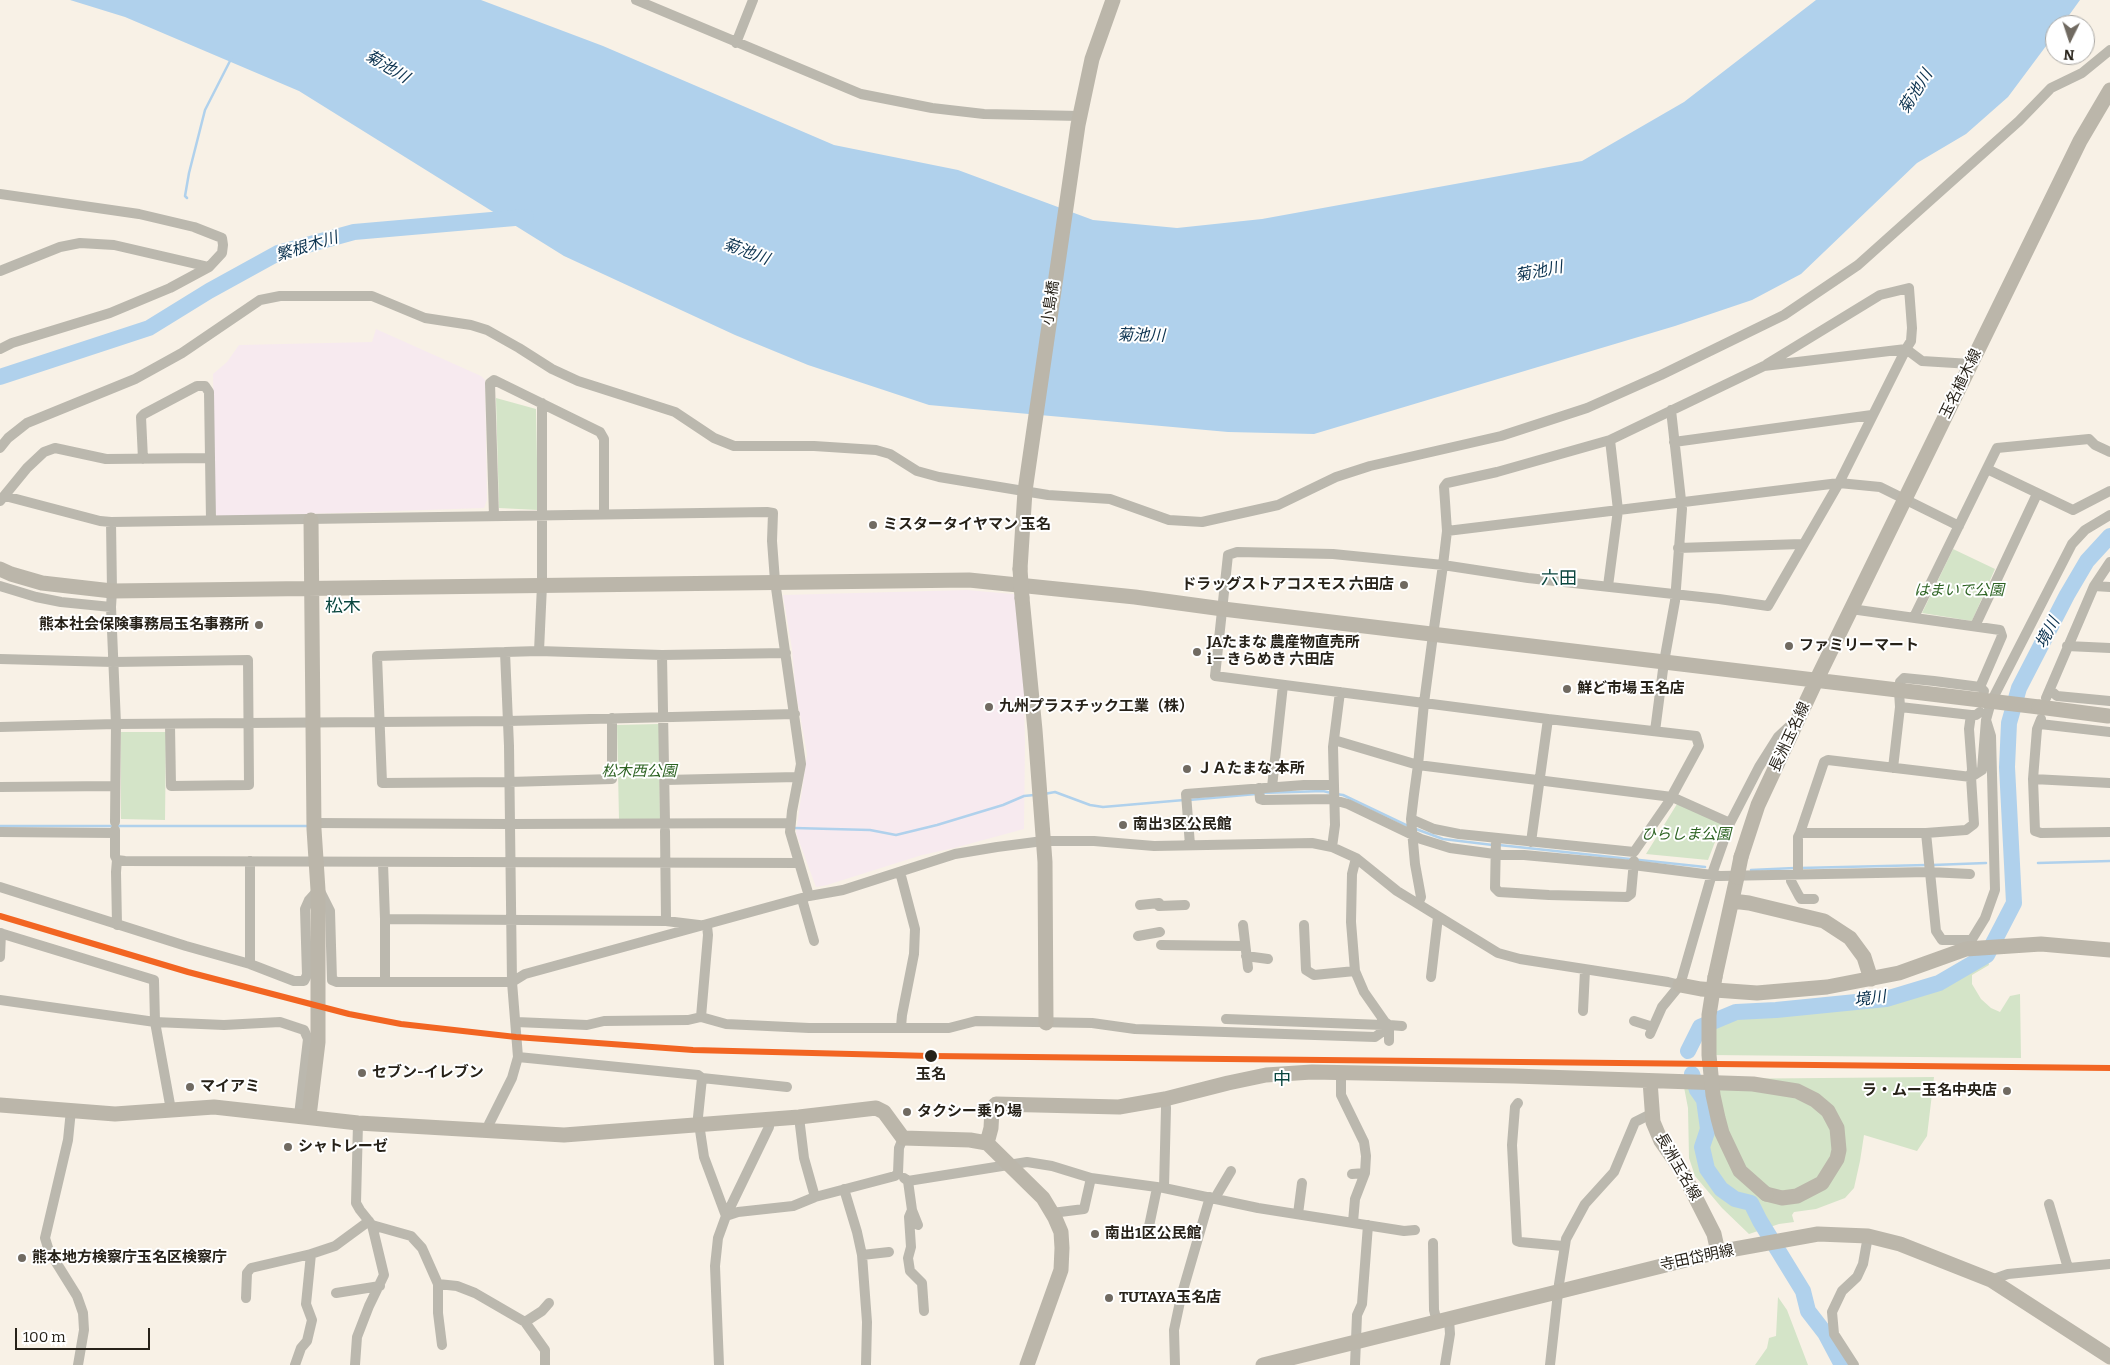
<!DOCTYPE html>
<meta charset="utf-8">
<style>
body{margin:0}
#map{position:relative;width:2110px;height:1365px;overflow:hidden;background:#f8f1e6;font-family:Bitter,serif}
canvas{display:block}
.north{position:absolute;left:2045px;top:15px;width:50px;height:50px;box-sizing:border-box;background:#fff;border:1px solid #a9a7a3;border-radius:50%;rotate:184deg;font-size:14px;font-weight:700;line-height:20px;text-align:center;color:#272219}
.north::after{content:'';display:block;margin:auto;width:18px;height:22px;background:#706a61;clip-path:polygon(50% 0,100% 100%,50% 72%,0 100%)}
.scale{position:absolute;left:15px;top:1328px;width:135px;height:22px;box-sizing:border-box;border:2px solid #272219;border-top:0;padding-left:6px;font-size:15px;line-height:18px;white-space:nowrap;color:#272219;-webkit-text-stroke:4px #fff;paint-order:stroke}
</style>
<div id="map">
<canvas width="2110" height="1365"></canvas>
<div class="north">N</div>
<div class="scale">100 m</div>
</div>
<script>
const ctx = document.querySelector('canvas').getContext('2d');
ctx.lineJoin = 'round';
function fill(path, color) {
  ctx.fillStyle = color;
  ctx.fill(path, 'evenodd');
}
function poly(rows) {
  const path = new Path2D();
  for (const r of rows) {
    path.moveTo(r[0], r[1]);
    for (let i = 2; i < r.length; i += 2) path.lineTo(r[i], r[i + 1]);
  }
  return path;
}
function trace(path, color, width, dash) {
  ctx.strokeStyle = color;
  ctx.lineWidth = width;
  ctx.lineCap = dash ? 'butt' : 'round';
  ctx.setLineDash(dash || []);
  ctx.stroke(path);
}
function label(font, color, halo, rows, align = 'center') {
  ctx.font = font + ' Bitter,"Noto Sans JP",serif';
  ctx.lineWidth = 4;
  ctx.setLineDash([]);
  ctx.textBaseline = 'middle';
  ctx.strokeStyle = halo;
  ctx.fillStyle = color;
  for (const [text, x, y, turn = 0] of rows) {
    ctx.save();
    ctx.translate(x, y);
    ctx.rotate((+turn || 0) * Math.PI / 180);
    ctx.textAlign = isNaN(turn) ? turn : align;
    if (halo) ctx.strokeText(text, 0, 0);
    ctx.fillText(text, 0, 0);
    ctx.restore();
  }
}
const industrial = poly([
 [376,329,481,376,485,380,487,500,484,508,218,517,215,513,213,374,227,362,239,345,372,342],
 [967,590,1013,594,1022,598,1025,741,1024,829,954,848,922,855,827,885,816,887,796,833,807,754,796,693,792,649,783,595]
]);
const green = poly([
 [496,398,536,409,538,510,499,508],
 [1953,549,1995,569,1972,621,1922,613],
 [659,724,660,819,619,819,617,725],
 [121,732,166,732,165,820,121,819],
 [1677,804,1722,824,1708,860,1646,854],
 [1987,955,1989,965,1972,975,1972,984,1981,999,1991,1008,2000,1012,2010,996,2020,994,2021,1058,1709,1055,1700,1023,1736,1012,1776,1010,1886,999,1939,983],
 [1934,1077,1927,1136,1917,1151,1864,1135,1860,1161,1854,1188,1845,1198,1816,1209,1794,1212,1792,1215,1794,1222,1779,1224,1749,1234,1722,1208,1695,1176,1689,1158,1688,1108,1683,1082,1711,1079],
 [1778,1297,1787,1310,1808,1365,1755,1365,1767,1348,1769,1338,1776,1336]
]);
const water = poly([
 [70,0,481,0,603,46,834,145,958,170,1093,220,1177,228,1262,219,1582,161,1684,102,1816,0,2080,0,2062,25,2055,25,2055,34,2008,97,1966,134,1917,163,1801,274,1752,300,1675,326,1314,434,1228,432,929,405,808,365,735,335,564,256,299,91,125,17]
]);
const stream = poly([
 [187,198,185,196,189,173,205,110,231,59],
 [1261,793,1323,791,1331,793],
 [1044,794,1055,792,1090,805,1103,807,1184,800],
 [1336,794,1343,795,1408,826],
 [1189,800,1256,794],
 [0,826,308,826],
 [794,828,870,830,896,835,937,825,1003,805,1024,796,1034,795],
 [1416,829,1443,839,1493,845],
 [1499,845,1705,867],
 [2038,863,2110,861],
 [1933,865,1986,863],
 [1800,868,1927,865],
 [1751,870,1795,868]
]);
const river = poly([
 [0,377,149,328,209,291,278,253,354,232,526,217],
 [1688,1051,1700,1027,1736,1012,1776,1010,1886,999,1939,983,1987,955,2014,903,2007,767,2009,723,2019,688,2067,595,2087,561,2110,536],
 [1692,1074,1697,1090,1704,1100,1708,1129,1702,1147,1707,1169,1721,1189,1735,1199,1751,1203,1760,1221,1803,1291,1808,1311,1825,1333,1842,1365]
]);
const street = poly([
 [636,0,861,94,932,108,984,114,1080,116],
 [736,43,753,0],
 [0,194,139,214,194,227,222,238,223,245,222,253,209,267,170,288,110,313,12,343,0,349],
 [0,271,60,247,80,243,114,245,209,267],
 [1767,364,1880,295,1909,288,1912,328,1911,341,1906,349,1922,361,1971,364],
 [1674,442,1872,415],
 [0,448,8,438,27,423,135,379,182,353,260,300,280,296,372,296,425,318,471,325,487,330,519,348,552,369,578,381,675,412,714,438,734,446,814,446,876,450,890,454,917,471,939,477,1048,495,1110,499,1169,520,1202,522,1278,505,1336,477,1370,466,1501,436,1587,408,1661,375,1784,315,1858,265,2019,121,2051,88,2082,73,2110,50],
 [143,459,141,417,144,414,197,386,205,386,209,392,210,458],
 [1987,469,2073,510,2110,491],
 [5,496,100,521,111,522],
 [0,501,27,468,44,452,55,448,106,459,210,458,211,520],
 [494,516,490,383,494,380,600,432,604,439,604,514],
 [1447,531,1839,483,1880,487,1959,526],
 [1678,548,1802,544],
 [0,586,36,597,61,602,111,607],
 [1608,586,1618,510,1610,440],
 [2094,586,2110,587],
 [1851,609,2000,630,2002,636,1980,687],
 [1914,617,1997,448,2089,439,2095,445,2110,452],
 [1975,626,2037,494],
 [2067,646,2110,648],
 [539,651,662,655,786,653],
 [505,652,377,656,382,783,509,782,612,779,612,718],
 [662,655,665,823],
 [0,659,113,662,248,660,249,785,171,786,170,725],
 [2050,690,2057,696,2110,701],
 [2046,698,2094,586,2110,562],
 [1980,712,1976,715,1971,715,1900,707,1899,691,1900,682,1904,678,1934,681,1980,687,1984,691],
 [1971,715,1969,729,1972,769,1971,777,1974,824,1966,830,1926,833,1800,833,1824,762,1828,760,1971,777,1982,770,1986,720],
 [2041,719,2037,729,2033,779,2035,831,2041,833,2110,832],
 [2040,724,2110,732],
 [0,727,116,724,508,721,795,714],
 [1655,731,1664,662,1675,601,1682,509,1671,410],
 [1334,740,1418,765,1672,797,1730,823],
 [1893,768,1900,707],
 [2033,779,2110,783],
 [665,780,797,777],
 [0,787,115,786],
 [1272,787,1283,685],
 [1259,788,1260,799,1263,800,1330,799,1348,804,1421,839,1450,848,1502,855,1524,855,1633,865,1720,876,1929,872,1970,874],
 [1411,819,1434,829,1459,834,1634,852,1668,803,1699,746,1696,736,1548,719,1424,703,1215,676,1228,555,1237,552,1333,554,1443,565,1528,578,1719,599,1768,606,1839,483,1906,349,1764,366,1610,440,1497,472,1447,483,1444,487,1447,531,1443,565,1433,635,1424,703,1418,765,1414,794,1411,819,1415,864,1421,897,1418,904],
 [115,822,116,724,111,607,112,591,111,522,767,512,773,513,772,541,775,581,801,764,792,811,790,832,809,896],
 [314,823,510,824,790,823],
 [115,830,115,856,117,860,125,861,799,863],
 [665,831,666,921],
 [0,832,115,833],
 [1926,833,1936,931,1942,940,1972,940],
 [1496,838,1495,888,1499,892,1549,895,1627,897,1631,894,1634,861],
 [1531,842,1548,719],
 [1190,845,1186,794,1304,785,1333,785],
 [1332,847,1335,825,1333,747,1340,692],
 [1356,858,1352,874,1351,922,1355,971,1364,992,1385,1022,1389,1025,1402,1026],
 [250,861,250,964],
 [383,863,385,919,385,981],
 [900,872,915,929,914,954,902,1015,901,1027],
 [1798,874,1798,837,1800,833],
 [1791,875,1791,881,1799,896,1801,899,1814,899],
 [0,887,186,946,250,964,294,981,304,981,307,975,305,909,309,900,318,890,321,893,330,911,332,980,337,982,512,982,525,974,547,968,809,896,843,890,955,854,997,847,1043,841,1094,841,1154,846,1312,843,1332,847,1356,858,1397,891,1498,953,1520,959,1668,982,1680,985],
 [802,899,814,941],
 [1140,905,1159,903],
 [1159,906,1185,905],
 [385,919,666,921,707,926,708,935,701,1017],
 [117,925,116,872,117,860],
 [1243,925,1248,968],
 [1304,925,1306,970,1314,975,1355,971],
 [0,933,154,980,155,1022,171,1110],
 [1138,936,1160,932],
 [1161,945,1245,946],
 [1966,949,1985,918,1995,890,1991,736,1986,720,1991,702,2072,544,2085,530,2110,515],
 [1246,956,1268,959],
 [0,957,1,933],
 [1431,977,1438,917],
 [0,1000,155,1022,224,1025,280,1022,304,1030,308,1039,299,1115],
 [1583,1011,1585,970],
 [1226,1019,1383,1025],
 [1634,1021,1653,1027],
 [516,1022,587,1025,604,1021,688,1020,701,1017,726,1024,809,1028,949,1028,976,1021,1092,1023,1135,1029,1375,1037,1382,1032,1385,1022],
 [1650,1034,1662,1007,1680,985,1712,874,1730,823,1759,767,1778,737,1793,723],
 [1389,1041,1389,1025],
 [518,1057,698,1075,702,1078,698,1117,704,1157,726,1216],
 [1341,1073,1341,1095,1364,1142,1366,1156,1365,1173,1355,1199,1353,1222],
 [702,1078,787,1087],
 [1518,1103,1515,1107,1512,1145,1517,1241,1520,1242,1563,1246],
 [71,1110,68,1140,45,1238,49,1251,77,1296,83,1313,84,1330,78,1365],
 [799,1117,804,1158,815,1197],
 [358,1123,356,1203,360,1210,372,1225,411,1236,422,1248,438,1284,457,1286,475,1293,525,1322,545,1350,545,1365],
 [488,1131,489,1124,512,1078,518,1057,512,982,509,746,505,652,539,651,542,585,542,403],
 [1352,1174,1365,1173],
 [904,1178,908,1181,912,1210,909,1217,911,1247,908,1258,910,1271,922,1283,924,1311],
 [908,1181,1027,1162,1052,1166,1091,1178,1164,1188,1258,1208,1404,1231,1415,1230],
 [1164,1188,1166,1108,1165,1099],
 [844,1189,857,1232,862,1255,867,1322,866,1365],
 [1215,1198,1231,1171],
 [2049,1204,2068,1268],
 [912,1210,918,1225],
 [1052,1213,1084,1209,1091,1178],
 [1298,1214,1302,1183],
 [726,1216,738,1212,793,1206,815,1197,895,1176,898,1173,899,1148,903,1138],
 [1148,1231,1157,1188],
 [1433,1243,1434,1310,1437,1322],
 [862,1255,889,1252],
 [1991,1280,2008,1274,2110,1264],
 [438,1284,438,1313,442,1345],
 [336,1293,380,1286],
 [246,1298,247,1273,251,1268,311,1254,335,1246,369,1221],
 [525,1322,542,1311,549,1303],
 [295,1365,301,1348,307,1341,312,1320,306,1304,311,1254],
 [355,1365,357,1337,369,1306,384,1275,372,1225],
 [719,1365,715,1266,718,1238,726,1216,769,1127,770,1119],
 [1175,1365,1174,1330,1181,1297,1210,1197],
 [1355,1365,1357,1315,1362,1304,1368,1225],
 [1445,1365,1450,1334,1449,1319],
 [1550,1365,1559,1284,1566,1239,1585,1204,1614,1172,1635,1122,1651,1114],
 [1854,1365,1834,1334,1832,1312,1842,1291,1857,1277,1863,1264,1868,1236]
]);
const secondary = poly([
 [0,569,11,574,42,583,112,591,969,580,1135,597,1223,609,2039,707],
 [1020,569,1025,491,1078,125,1092,59,1113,0],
 [1022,598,1035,730,1045,862,1046,1023],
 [1741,857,1758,805,1816,681,2080,141,2110,90],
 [1732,901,1749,903,1824,921,1850,938,1864,957,1871,979],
 [1715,977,1737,877],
 [1680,985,1701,989,1757,993,1827,987,1899,973,1966,949,2041,944,2110,950],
 [1650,1081,1653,1122,1661,1141,1682,1171,1714,1234,1718,1252],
 [0,1105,115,1114,214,1107,358,1123,564,1135,799,1117,876,1108,884,1112,903,1138,970,1140,987,1143,991,1128,992,1109,996,1104,1119,1107,1165,1099,1228,1083,1266,1075,1312,1072,1514,1076,1753,1084,1797,1091,1815,1100,1828,1111,1837,1128,1839,1150,1837,1159,1822,1183,1797,1196,1782,1198,1766,1194],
 [309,1116,318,1042,318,890,314,829,311,520],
 [987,1143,1043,1198,1055,1218,1061,1232,1062,1248,1061,1270,1027,1365],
 [1263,1365,1718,1252,1818,1234,1868,1236,1900,1244,1991,1280,2110,1357]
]);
const secondaryBridge = poly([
 [1020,569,1022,598],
 [2039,707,2108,716],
 [1737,877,1741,857],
 [1715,977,1709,1015,1709,1055,1713,1095,1718,1118,1722,1133,1740,1171,1766,1194]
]);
const rail1 = poly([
 [0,916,188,972,349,1014,401,1024,516,1037,693,1050,931,1056,2110,1068]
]);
const markers = [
 [873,525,5,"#706a61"],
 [1404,585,5,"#706a61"],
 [259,625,5,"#706a61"],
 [1789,646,5,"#706a61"],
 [1197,652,5,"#706a61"],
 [1567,689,5,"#706a61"],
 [989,707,5,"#706a61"],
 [1187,769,5,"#706a61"],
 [1123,825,5,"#706a61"],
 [931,1056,7,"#272219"],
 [362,1073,5,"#706a61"],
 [190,1087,5,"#706a61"],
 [2007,1091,5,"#706a61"],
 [907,1112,5,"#706a61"],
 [288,1147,5,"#706a61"],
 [1095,1234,5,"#706a61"],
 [22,1258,5,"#706a61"],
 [1109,1298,5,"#706a61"]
];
const streetNames = [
 ["小島橋",1051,303,-82],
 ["玉名植木線",1961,384,-64],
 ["長洲玉名線",1790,737,-65],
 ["長洲玉名線",1678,1167,60],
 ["寺田岱明線",1697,1258,-12]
];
const poiNames = [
 ["ミスタータイヤマン 玉名",883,525],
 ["ドラッグストアコスモス 六田店",1394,585,"right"],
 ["熊本社会保険事務局玉名事務所",249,625,"right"],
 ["JAたまな 農産物直売所",1207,643],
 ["i－きらめき 六田店",1207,660],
 ["ファミリーマート",1799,646],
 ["鮮ど市場 玉名店",1577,689],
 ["九州プラスチック工業（株）",999,707],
 ["ＪＡたまな 本所",1197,769],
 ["南出3区公民館",1133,825],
 ["セブン-イレブン",372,1073],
 ["マイアミ",200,1087],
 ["ラ・ムー玉名中央店",1997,1091,"right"],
 ["タクシー乗り場",917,1112],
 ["シャトレーゼ",298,1147],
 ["南出1区公民館",1105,1234],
 ["熊本地方検察庁玉名区検察庁",32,1258],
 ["TUTAYA玉名店",1119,1298]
];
const parkNames = [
 ["はまいで公園",1959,591],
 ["松木西公園",639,772],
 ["ひらしま公園",1686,835]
];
const stopNames = [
 ["玉名",931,1075]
];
const waterNames = [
 ["菊池川",387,67,31],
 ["菊池川",1916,92,-58],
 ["繁根木川",307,247,-17],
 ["菊池川",746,252,20],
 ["菊池川",1539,272,-11],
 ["菊池川",1141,336,1],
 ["境川",2048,633,-62],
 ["境川",1870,999,-7]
];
const quarterNames = [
 ["六田",1559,579],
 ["松木",343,607],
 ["中",1282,1080]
];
fill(industrial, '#f7eaef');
fill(green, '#d4e4c8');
fill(water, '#b0d1ec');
trace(stream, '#b0d1ec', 2.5);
trace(river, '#b0d1ec', 16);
trace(street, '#bbb8ae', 10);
trace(secondary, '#bbb6aa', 15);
trace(secondaryBridge, '#bbb6aa', 15);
trace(rail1, '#f26522', 6);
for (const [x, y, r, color] of markers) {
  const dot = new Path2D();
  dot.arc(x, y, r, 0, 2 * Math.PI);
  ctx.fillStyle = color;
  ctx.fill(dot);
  trace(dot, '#fff', 2);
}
label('15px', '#272219', '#fff', streetNames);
label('bold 15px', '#272219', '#fff', poiNames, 'left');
label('italic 15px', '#2d6323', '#fff', parkNames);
label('bold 15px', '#272219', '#fff', stopNames);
label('italic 16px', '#0b324f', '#fff', waterNames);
label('18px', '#0a463e', '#fff', quarterNames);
</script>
